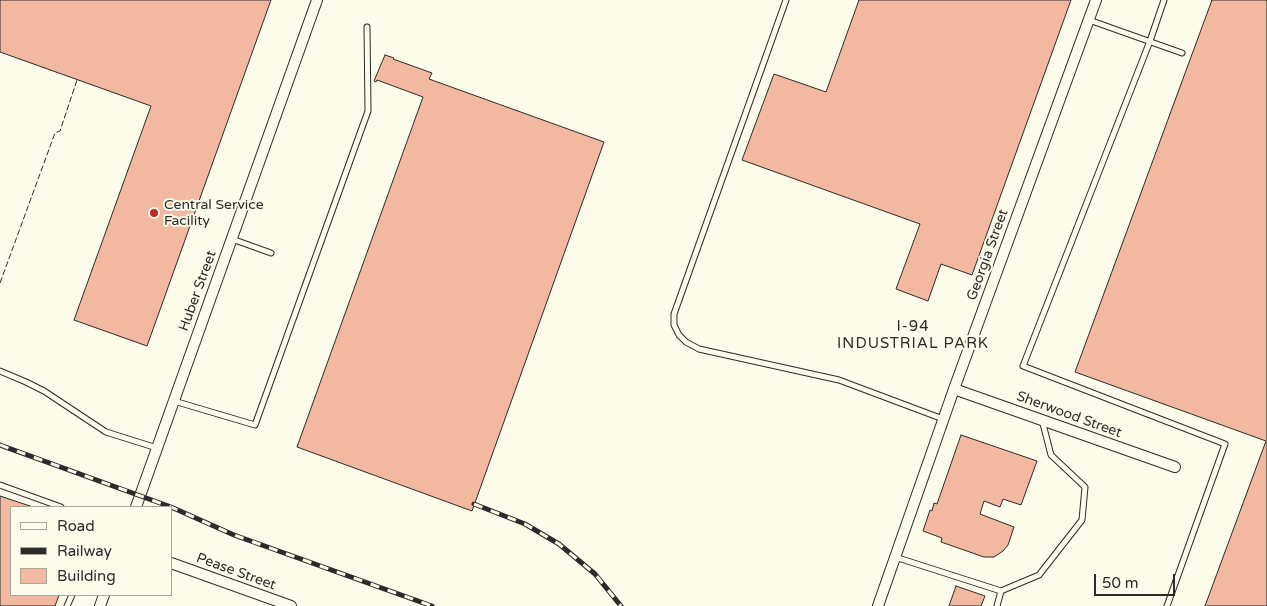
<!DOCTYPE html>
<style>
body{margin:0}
#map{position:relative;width:1267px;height:606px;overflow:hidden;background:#fdfbea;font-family:"Varela Round",sans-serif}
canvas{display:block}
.legend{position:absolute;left:10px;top:506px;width:162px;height:90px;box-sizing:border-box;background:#fdfbea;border:1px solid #a9a89e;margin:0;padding:6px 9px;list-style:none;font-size:15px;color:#2b2b2b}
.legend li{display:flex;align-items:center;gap:10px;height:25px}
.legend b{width:25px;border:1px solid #a9a89e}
.scale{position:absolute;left:1094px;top:574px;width:81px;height:22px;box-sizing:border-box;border:2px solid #2b2b2b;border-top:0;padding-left:6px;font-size:15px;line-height:18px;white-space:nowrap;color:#2b2b2b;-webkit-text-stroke:4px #fdfbea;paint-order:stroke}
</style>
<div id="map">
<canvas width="1267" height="606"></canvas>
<ul class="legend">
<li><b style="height:6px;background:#fdfbea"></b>Road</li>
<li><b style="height:6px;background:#2b2b2b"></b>Railway</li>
<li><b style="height:14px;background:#f2b8a0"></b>Building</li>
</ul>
<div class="scale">50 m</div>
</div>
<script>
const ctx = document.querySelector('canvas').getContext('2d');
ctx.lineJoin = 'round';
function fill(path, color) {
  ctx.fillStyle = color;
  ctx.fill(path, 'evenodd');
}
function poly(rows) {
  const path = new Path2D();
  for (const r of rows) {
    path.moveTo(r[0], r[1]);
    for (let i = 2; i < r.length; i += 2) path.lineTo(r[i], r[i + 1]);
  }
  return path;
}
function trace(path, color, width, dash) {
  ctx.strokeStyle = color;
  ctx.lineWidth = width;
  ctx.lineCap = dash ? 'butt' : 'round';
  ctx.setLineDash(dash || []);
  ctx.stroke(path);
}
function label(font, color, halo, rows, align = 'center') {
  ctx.font = font + ' "Varela Round",sans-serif';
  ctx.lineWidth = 4;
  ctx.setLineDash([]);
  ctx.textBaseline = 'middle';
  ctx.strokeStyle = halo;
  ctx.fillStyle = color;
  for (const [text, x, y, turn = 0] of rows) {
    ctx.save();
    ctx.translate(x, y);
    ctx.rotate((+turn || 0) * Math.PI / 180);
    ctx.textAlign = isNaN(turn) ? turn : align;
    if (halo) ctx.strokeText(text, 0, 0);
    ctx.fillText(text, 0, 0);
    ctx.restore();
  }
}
const building = poly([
 [0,0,271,0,147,346,74,320,151,106,0,52,0,0],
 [859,0,1071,0,972,275,941,264,928,301,896,289,920,224,742,160,774,74,826,92,859,0],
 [1212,0,1267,0,1267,606,1205,606,1266,441,1075,372,1212,0],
 [385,55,394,58,393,59,432,73,429,79,604,142,472,511,297,447,423,97,377,80,376,82,374,81,385,55],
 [961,435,1037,461,1021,505,1003,499,1000,507,984,501,980,514,1014,527,1008,545,1003,551,994,557,984,557,941,542,942,538,923,531,930,510,932,511,934,503,937,504,961,435],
 [0,496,33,507,11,507,11,595,59,595,55,606,0,606,0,496],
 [956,586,985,596,981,606,949,606,956,586]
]);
const lane = poly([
 [786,0,674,314,674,325,679,335,686,342,699,349,839,380,943,419],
 [1164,0,1150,41,1023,366,1225,444,1167,606],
 [1089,20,1182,53],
 [232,239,271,253],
 [0,371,26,382,44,391,106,432,157,448],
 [174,401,255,425,368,111,367,27],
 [0,485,61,507],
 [895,557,1001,591,997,606],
 [1001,591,1039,575,1082,520,1085,487,1051,455,1042,420],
 [67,606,72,595]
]);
const street = poly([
 [954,389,1175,467],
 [136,507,317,0],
 [171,563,291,606],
 [100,606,104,595],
 [878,606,954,389,1096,0]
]);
const rail = poly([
 [0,445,171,507,234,535,432,606],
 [474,504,525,524,559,544,595,574,621,606]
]);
const fence = poly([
 [0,283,55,133,60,131,77,80]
]);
const markers = [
 [154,213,5,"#c62828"]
];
const poiNames = [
 ["Central Service",164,205],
 ["Facility",164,221]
];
const streetNames = [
 ["Georgia Street",988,255,-70],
 ["Huber Street",198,291,-70],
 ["Sherwood Street",1069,415,20],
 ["Pease Street",236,572,20]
];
const neighbourhoodNames = [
 ["I-94",913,327],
 ["INDUSTRIAL PARK",913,344]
];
fill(building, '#f2b8a0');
trace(building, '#2b2b2b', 1);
trace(lane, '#2b2b2b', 7);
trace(street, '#2b2b2b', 12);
trace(lane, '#fdfbea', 5);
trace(street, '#fdfbea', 10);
trace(rail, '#2b2b2b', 5);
trace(rail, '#fdfbea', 3, [9]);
trace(fence, '#2b2b2b', 1, [6, 2.5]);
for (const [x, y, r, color] of markers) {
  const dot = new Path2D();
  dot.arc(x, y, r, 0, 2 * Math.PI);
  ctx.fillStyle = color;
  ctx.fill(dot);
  trace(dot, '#fdfbea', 2);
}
label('14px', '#2b2b2b', '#fdfbea', poiNames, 'left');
label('14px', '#2b2b2b', '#fdfbea', streetNames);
ctx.letterSpacing = '1px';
label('15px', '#2b2b2b', '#fdfbea', neighbourhoodNames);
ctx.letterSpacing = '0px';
</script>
